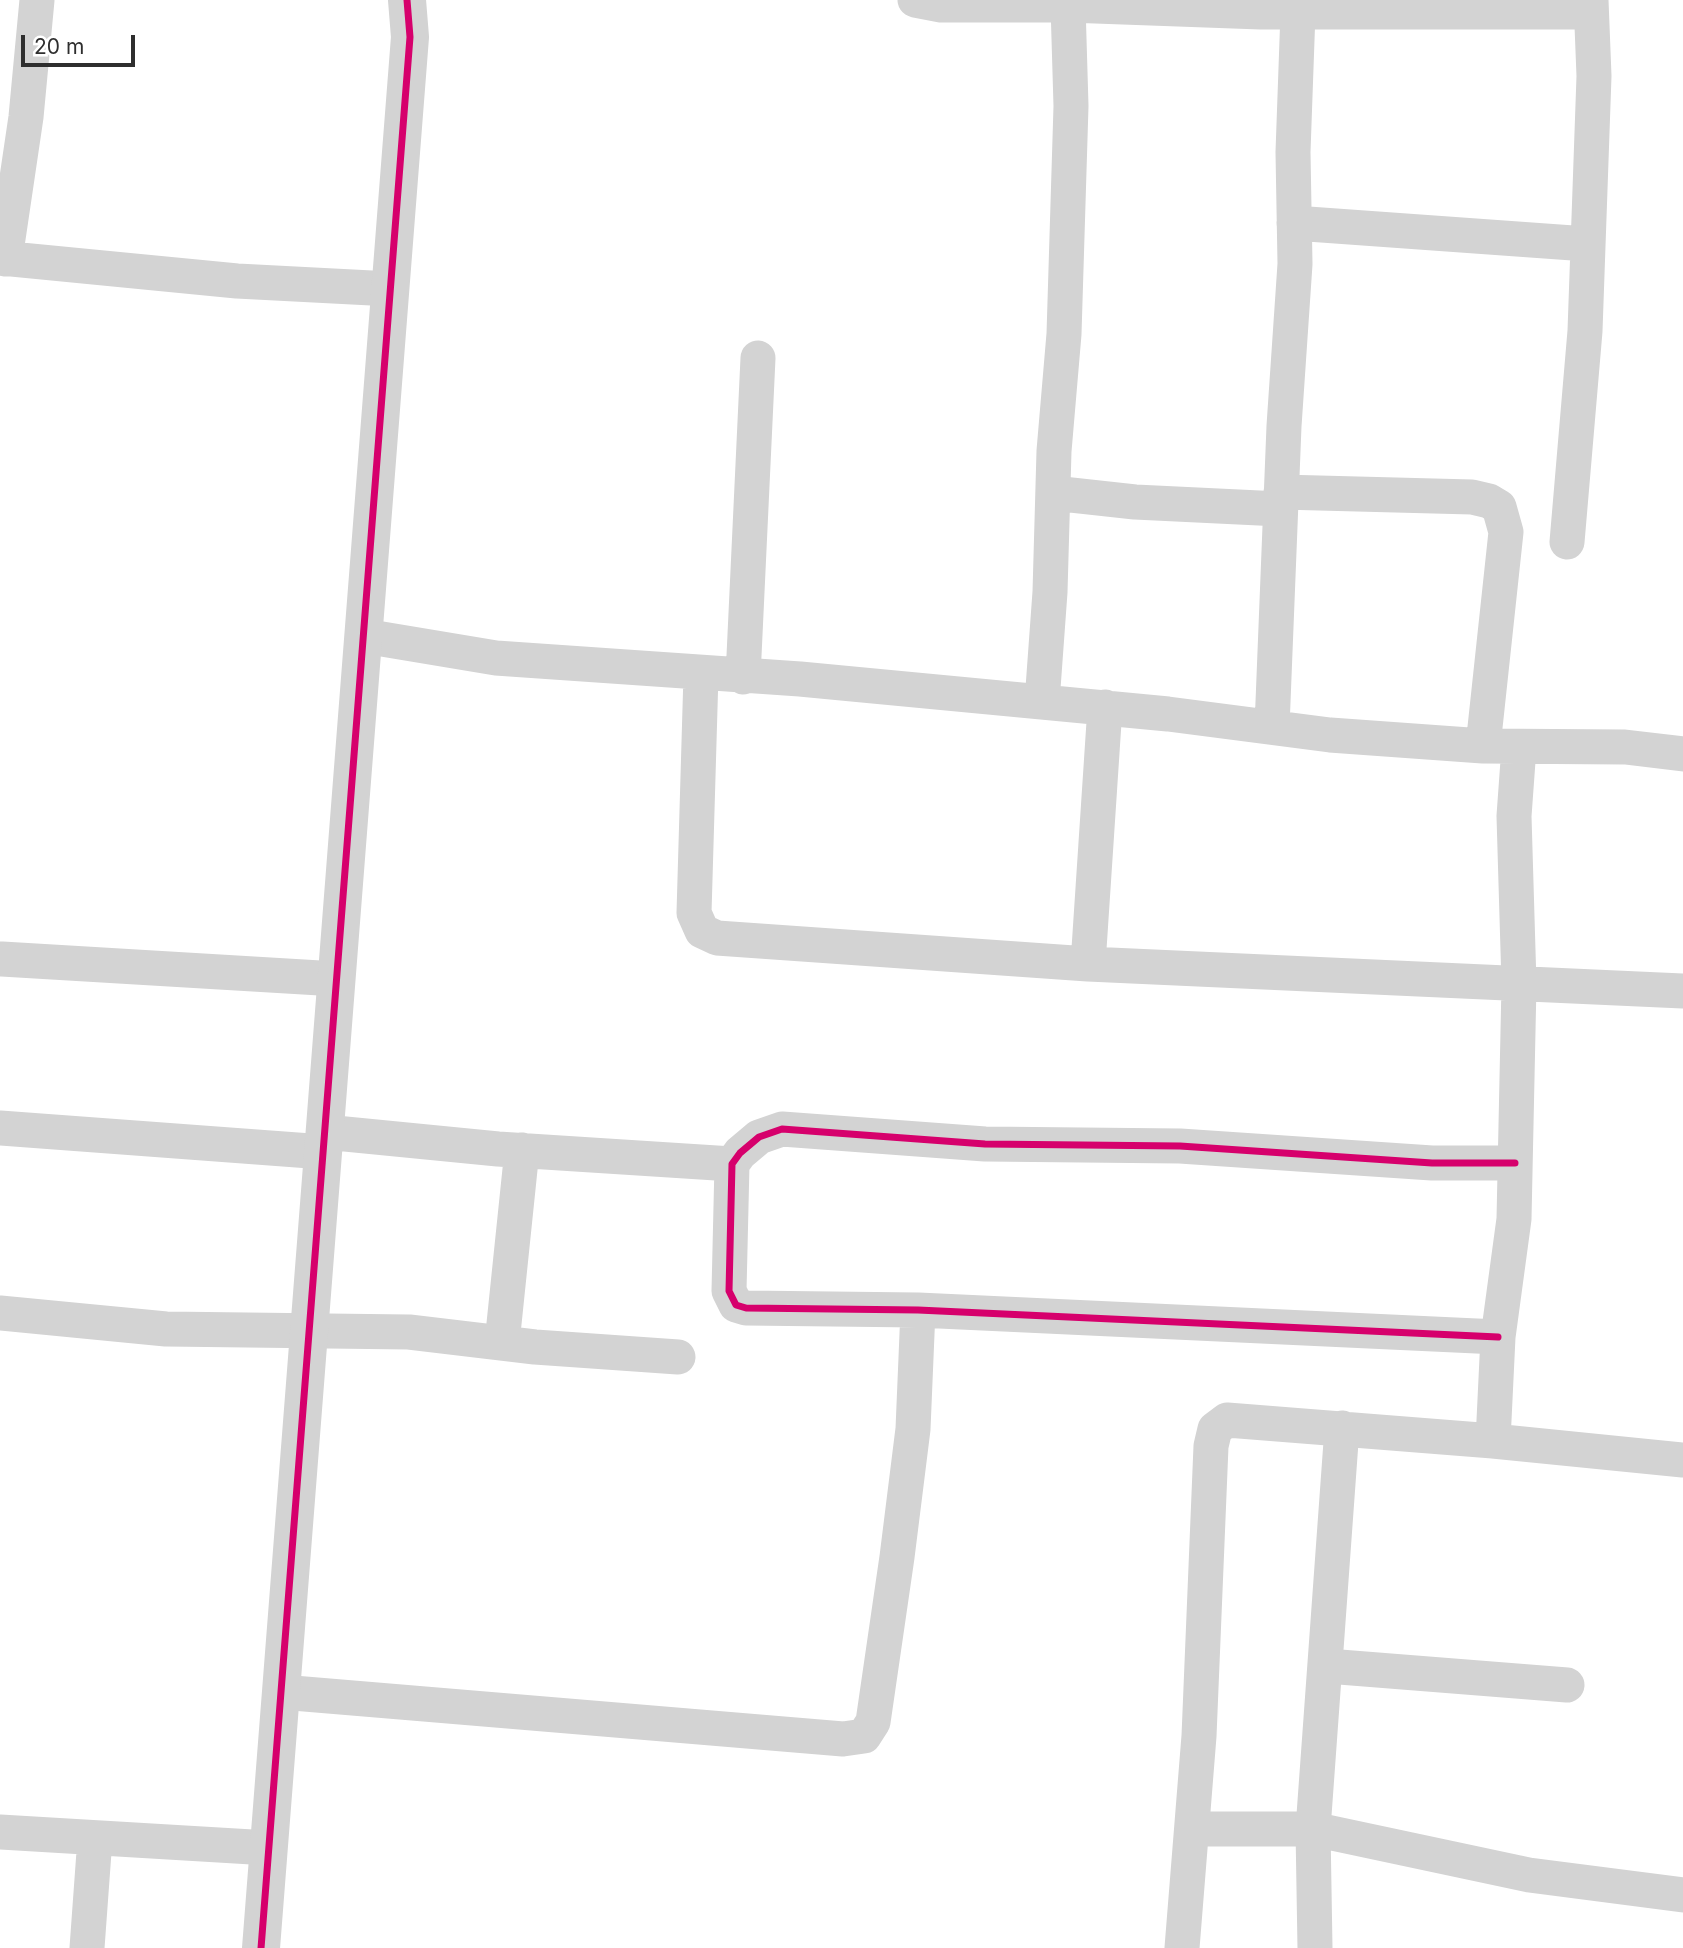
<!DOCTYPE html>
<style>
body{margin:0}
#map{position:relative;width:1683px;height:1948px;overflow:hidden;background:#fff;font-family:Inter,sans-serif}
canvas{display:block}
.scale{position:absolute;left:21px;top:35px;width:114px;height:32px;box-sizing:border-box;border:4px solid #2e2e2e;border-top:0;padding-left:9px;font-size:21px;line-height:24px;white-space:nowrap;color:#2e2e2e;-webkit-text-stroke:5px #fff;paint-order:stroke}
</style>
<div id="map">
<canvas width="1683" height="1948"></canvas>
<div class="scale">20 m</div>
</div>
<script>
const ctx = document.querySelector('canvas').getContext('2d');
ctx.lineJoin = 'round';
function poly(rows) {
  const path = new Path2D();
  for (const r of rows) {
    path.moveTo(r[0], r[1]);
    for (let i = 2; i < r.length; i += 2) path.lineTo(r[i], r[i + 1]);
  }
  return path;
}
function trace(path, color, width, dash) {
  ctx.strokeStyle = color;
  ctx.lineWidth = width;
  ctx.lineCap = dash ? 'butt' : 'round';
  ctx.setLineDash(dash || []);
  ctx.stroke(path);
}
const minor = poly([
 [915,0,941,5,1068,5,1261,12,1590,12],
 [1294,223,1587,244],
 [0,258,237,281,391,289],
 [5,259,26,117,37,0],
 [1281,492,1472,497,1489,501,1499,507,1506,532,1483,746],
 [1053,493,1135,502,1280,509],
 [1567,542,1585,331,1594,76,1591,0],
 [364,636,496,658,800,679,1168,714,1330,735,1483,746,1625,747,1683,754],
 [701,674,694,913,702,931,717,938,1088,964,1683,991],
 [743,677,758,358],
 [1042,702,1050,592,1054,451,1064,334,1071,106,1068,5],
 [1272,727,1284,426,1295,264,1293,152,1298,12],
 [1519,747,1514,816,1519,984,1514,1219,1498,1337,1493,1441,1683,1460],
 [2,959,337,979],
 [1088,964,1105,707],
 [0,1128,324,1152],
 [325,1132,498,1149,732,1164],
 [0,1313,166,1329,409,1332,535,1347,678,1357],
 [1498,1337,918,1310,746,1308,736,1305,729,1291,732,1164,740,1153,759,1137,782,1129,985,1144,1180,1146,1432,1163,1515,1163],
 [502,1343,522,1150],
 [1327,1666,1567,1685],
 [281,1692,843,1739,864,1736,873,1722,897,1557,913,1429,918,1310],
 [1192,1829,1313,1829,1529,1875,1683,1895],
 [0,1832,269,1848],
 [87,1948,95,1838],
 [1182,1948,1199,1736,1211,1446,1215,1429,1227,1420,1493,1441],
 [1315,1948,1313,1829,1342,1428]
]);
const tertiary = poly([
 [261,1948,410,37,407,0]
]);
const cycleway = poly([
 [1498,1337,918,1310,746,1308,736,1305,729,1291,732,1164,740,1153,759,1137,782,1129,985,1144,1180,1146,1432,1163,1515,1163],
 [261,1948,410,37,407,0]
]);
trace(minor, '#d3d3d3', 35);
trace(tertiary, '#d3d3d3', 38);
trace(cycleway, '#d6006c', 7);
</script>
